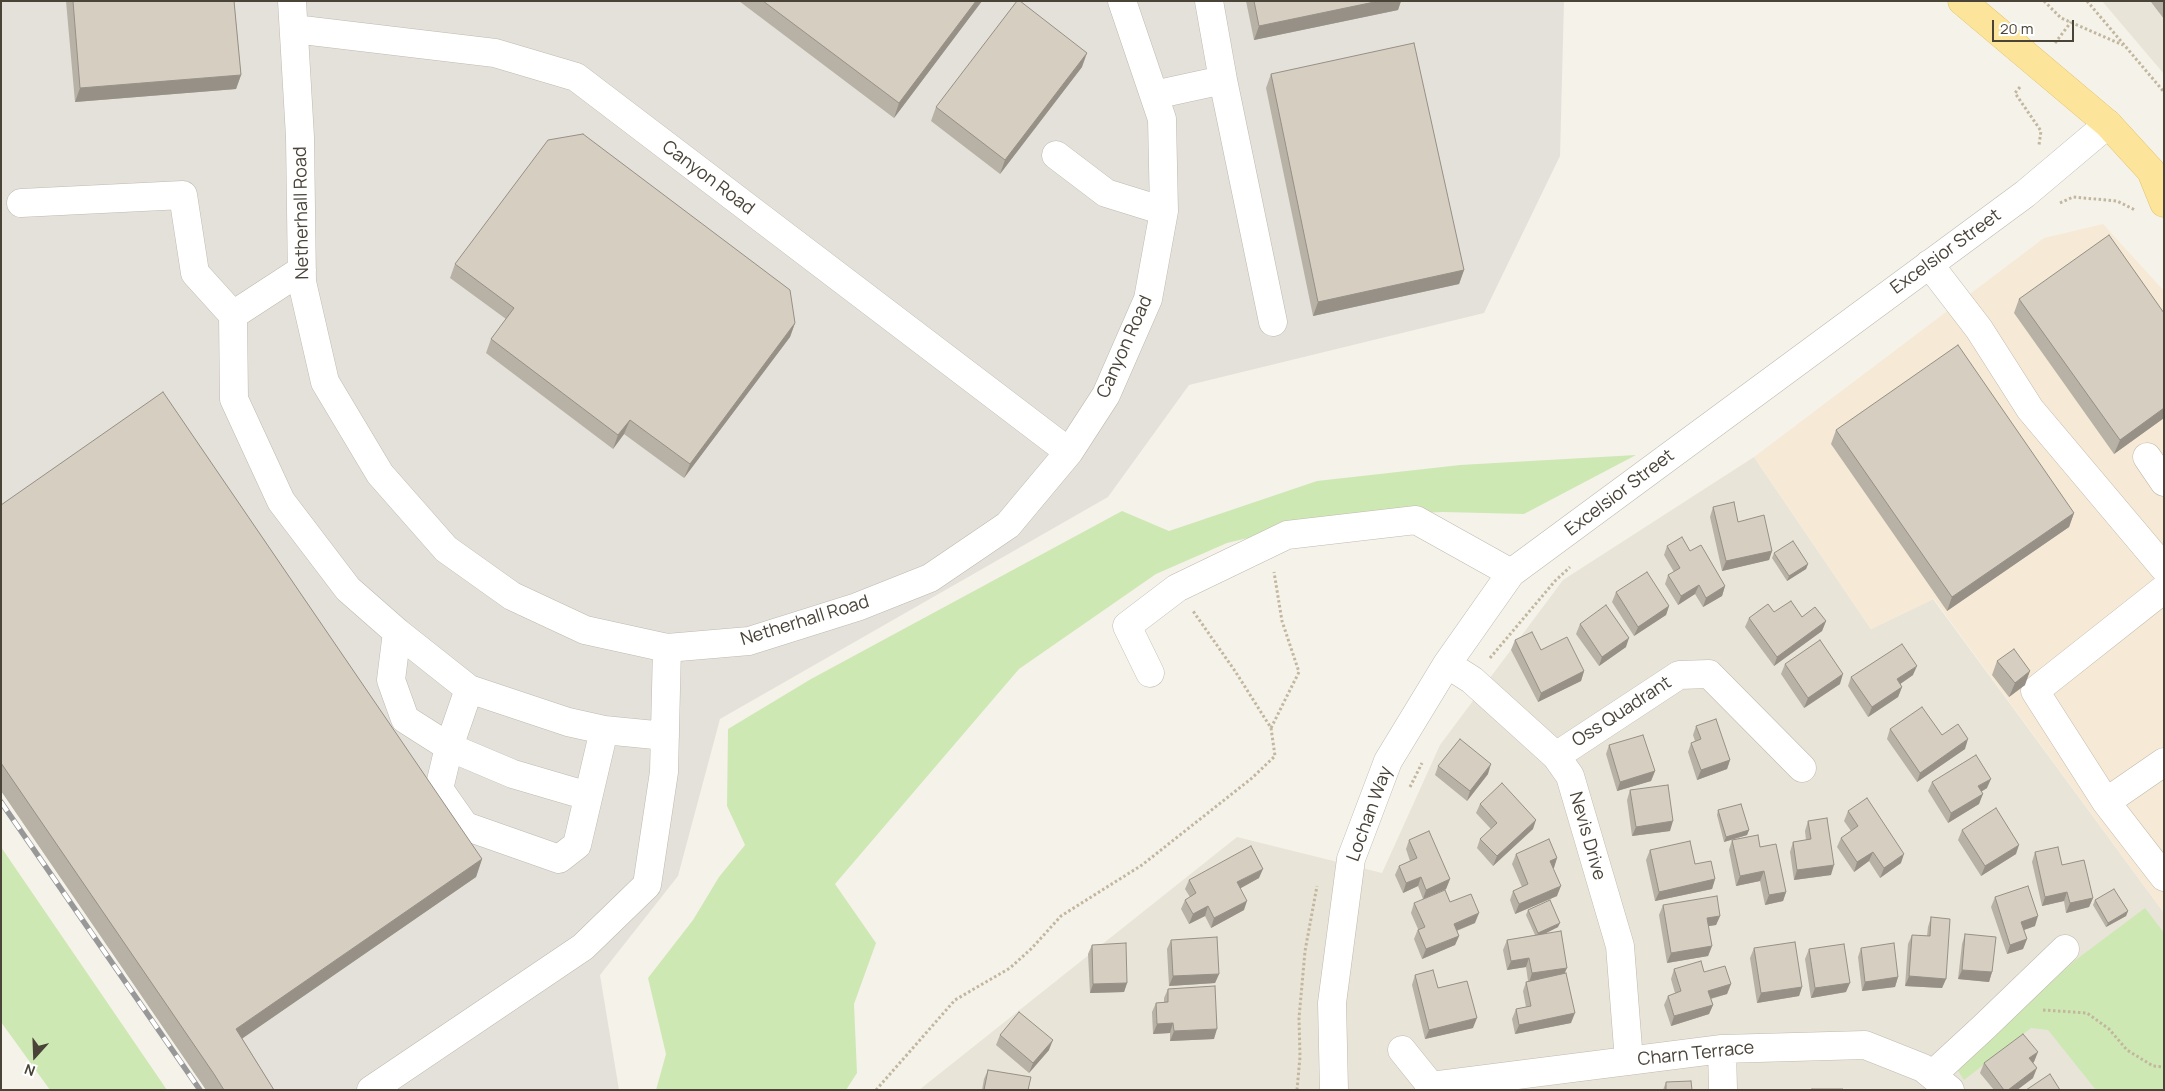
<!DOCTYPE html>
<style>
body{margin:0}
#map{position:relative;width:2165px;height:1091px;overflow:hidden;background:#f5f2ea;font-family:Manrope,sans-serif}
canvas{display:block}
.frame{position:absolute;inset:0;border:2px solid #494338;pointer-events:none}
.north{position:absolute;left:10px;top:1031px;width:50px;height:50px;-webkit-text-stroke:4px #fff;paint-order:stroke;rotate:200deg;font-size:14px;font-weight:700;line-height:20px;text-align:center;color:#494338}
.north::after{content:'';display:block;margin:auto;width:18px;height:22px;background:#494338;clip-path:polygon(50% 0,100% 100%,50% 72%,0 100%)}
.scale{position:absolute;left:1992px;top:20px;width:82px;height:22px;box-sizing:border-box;border:2px solid #494338;border-top:0;padding-left:6px;font-size:15px;line-height:18px;white-space:nowrap;color:#494338;-webkit-text-stroke:4px #fff;paint-order:stroke}
</style>
<div id="map">
<canvas width="2165" height="1091"></canvas>
<div class="frame"></div>
<div class="north">N</div>
<div class="scale">20 m</div>
</div>
<script>
const ctx = document.querySelector('canvas').getContext('2d');
ctx.lineJoin = 'round';
function fill(path, color) {
  ctx.fillStyle = color;
  ctx.fill(path, 'evenodd');
}
function poly(rows) {
  const path = new Path2D();
  for (const r of rows) {
    path.moveTo(r[0], r[1]);
    for (let i = 2; i < r.length; i += 2) path.lineTo(r[i], r[i + 1]);
  }
  return path;
}
function trace(path, color, width, dash) {
  ctx.strokeStyle = color;
  ctx.lineWidth = width;
  ctx.lineCap = dash ? 'butt' : 'round';
  ctx.setLineDash(dash || []);
  ctx.stroke(path);
}
function label(font, color, halo, rows, align = 'center') {
  ctx.font = font + ' Manrope,sans-serif';
  ctx.lineWidth = 5;
  ctx.setLineDash([]);
  ctx.textBaseline = 'middle';
  ctx.strokeStyle = halo;
  ctx.fillStyle = color;
  for (const [text, x, y, turn = 0] of rows) {
    ctx.save();
    ctx.translate(x, y);
    ctx.rotate((+turn || 0) * Math.PI / 180);
    ctx.textAlign = isNaN(turn) ? turn : align;
    if (halo) ctx.strokeText(text, 0, 0);
    ctx.fillText(text, 0, 0);
    ctx.restore();
  }
}
const residential = poly([
 [2102,1,2164,1,2164,74],
 [1754,457,1871,629,1933,599,2164,913,2164,1090,919,1090,1237,837,1382,873,1440,745,1563,580]
]);
const commercial = poly([
 [2103,224,2164,291,2164,913,1934,599,1871,629,1754,457,2044,238]
]);
const industrial = poly([
 [1,1,1564,1,1560,156,1484,313,1189,385,1108,497,720,719,678,876,600,975,619,1090,229,1090,1,775]
]);
const green = poly([
 [1636,455,1524,514,1443,512,1339,516,1227,543,1156,574,1019,669,835,884,876,943,854,1004,857,1073,846,1090,656,1090,666,1054,648,978,693,920,719,877,745,845,727,806,728,729,811,679,1122,511,1169,531,1317,481,1460,465],
 [1,847,167,1090,50,1090,1,1022],
 [2145,908,2164,933,2164,1090,2096,1090,2048,1030,2031,1028,1964,1080,1957,1069,2073,962]
]);
const path = poly([
 [2044,1,2061,18,2123,45],
 [2087,1,2164,92],
 [2055,43,2071,22],
 [2020,87,2015,93,2041,131,2039,145],
 [2060,203,2073,197,2117,201,2135,210],
 [1490,658,1555,581,1570,567],
 [1271,728,1299,672,1282,621,1274,572],
 [1410,787,1422,763],
 [2043,1010,2087,1013,2109,1029,2127,1050,2153,1066,2164,1067],
 [876,1090,955,1000,1010,968,1032,948,1061,916,1142,865,1252,778,1275,756,1271,728,1235,671,1193,611],
 [1297,1090,1300,1057,1299,1018,1305,951,1317,886]
]);
const minor = poly([
 [292,1,300,137,302,282,325,382,380,474,446,549,512,596,585,630,667,648,749,641,857,607,930,578,1008,525,1069,452,1106,395,1148,299,1164,211,1162,119,1122,1],
 [1209,1,1223,80],
 [294,29,495,53,576,77,1069,452],
 [1154,95,1223,80,1273,322],
 [1056,155,1106,193,1164,211],
 [21,203,183,195,195,273,233,315],
 [1929,264,1979,329,2030,409,2164,568],
 [302,270,233,315,234,399,281,501,348,589,397,632,469,689,568,722,604,730,665,736],
 [2147,457,2164,482],
 [2164,589,2035,691,2106,802,2164,762],
 [397,632,391,680,405,719,449,747,439,789,465,826,559,859,577,845,604,730],
 [1447,664,1472,680,1556,756,1570,776,1620,946,1629,1061],
 [1150,673,1127,626,1177,588,1287,535,1416,520,1511,573],
 [469,689,449,747,513,774,588,796],
 [1556,756,1679,675,1709,674,1802,768],
 [2106,802,2164,877],
 [1722,1049,1723,1090],
 [1402,1050,1431,1086],
 [1932,1075,1984,1027,2065,949],
 [371,1090,583,947,647,885,664,772,667,648],
 [1334,1090,1332,1003,1351,859,1388,761,1447,664,1511,573,2025,194,2108,124],
 [1429,1090,1431,1086,1722,1049,1865,1045,1923,1068,1950,1090]
]);
const major = poly([
 [1962,1,2108,124,2151,171,2164,203]
]);
const rail = poly([
 [1,802,200,1090]
]);
const wall = poly([
 [66,1,234,1,241,75,236,89,75,102],
 [739,1,982,1,894,118],
 [1246,1,1401,1,1398,10,1254,40],
 [2152,1,2164,1,2164,19,2151,2],
 [1082,67,1000,174,931,121,936,107],
 [1271,74,1464,270,1459,284,1313,316,1266,88],
 [455,264,795,323,790,337,684,478,624,434,613,449,486,353,491,339,506,319,450,278],
 [2019,299,2164,313,2164,418,2114,454,2014,313],
 [1836,430,2074,513,2069,527,1947,611,1831,444],
 [1,505,482,859,476,877,242,1038,274,1090,206,1090,1,791],
 [1713,507,1738,522,1772,551,1769,560,1722,571,1710,517],
 [1667,546,1690,551,1725,586,1722,596,1703,607,1695,594,1678,605,1665,584,1668,575,1674,572,1664,555],
 [1774,553,1808,564,1806,569,1787,581,1772,558],
 [1616,592,1669,606,1666,615,1634,636,1612,602],
 [1774,612,1826,621,1822,631,1774,666,1745,627,1749,618],
 [1580,624,1626,647,1599,666,1576,634],
 [1515,640,1541,650,1584,671,1581,681,1538,702,1511,650],
 [1997,661,2025,685,2009,697,1992,675],
 [1785,664,1840,684,1804,708,1781,674],
 [1913,675,1900,684,1902,687,1898,697,1868,717,1848,686,1851,677],
 [1696,726,1730,760,1727,769,1697,780,1688,752,1691,743,1695,741,1693,735],
 [1890,729,1942,735,1965,749,1917,782,1887,739],
 [1609,745,1655,771,1651,781,1617,791,1606,754],
 [1438,766,1488,774,1467,801,1435,775],
 [1932,782,1987,788,1981,792,1979,804,1948,823,1928,791],
 [1630,790,1670,831,1632,836,1627,800],
 [1480,804,1533,829,1493,866,1477,848,1480,839,1491,829,1476,813],
 [1718,810,1749,830,1747,835,1724,842,1717,815],
 [1848,811,1901,863,1880,878,1869,861,1854,872,1837,847,1841,838,1851,831,1844,821],
 [1808,821,1831,875,1794,880,1790,852,1793,842,1806,840,1805,831],
 [1962,830,2016,854,1981,876,1958,840],
 [1409,840,1450,879,1446,889,1423,899,1418,886,1403,893,1395,875,1399,866,1410,861,1406,849],
 [1732,840,1760,847,1786,892,1783,901,1765,905,1760,881,1736,886,1729,850],
 [1650,850,1695,864,1715,879,1712,889,1655,901,1646,860],
 [2035,852,2062,865,2093,898,2089,907,2066,913,2064,901,2042,906,2032,862],
 [1516,854,1557,858,1553,868,1557,896,1515,914,1510,900,1513,891,1522,887,1512,864],
 [1259,878,1240,888,1244,910,1211,928,1205,916,1189,924,1181,909,1185,900,1190,897,1185,889,1189,880],
 [1995,897,2035,926,2024,930,2027,939,2023,949,2007,954,1991,907],
 [2095,900,2128,911,2126,916,2106,927,2093,905],
 [1450,902,1475,923,1457,931,1459,936,1455,945,1422,959,1414,939,1418,929,1411,913,1414,903],
 [1663,905,1720,916,1716,925,1708,926,1712,946,1708,956,1667,963,1659,915],
 [1528,910,1558,927,1544,934,1564,974,1571,1023,1515,1034,1512,1019,1516,1009,1526,1007,1523,991,1526,982,1528,981,1526,967,1507,970,1503,950,1507,940,1535,935,1526,915],
 [1931,917,1946,979,1942,988,1905,986,1908,944,1912,935,1927,936,1928,927],
 [1965,934,1992,972,1989,982,1958,979,1962,944],
 [1171,940,1219,974,1215,983,1169,986,1167,949],
 [1092,945,1127,983,1124,992,1090,993,1088,954],
 [1754,948,1802,987,1799,996,1757,1003,1750,958],
 [1861,948,1898,977,1895,987,1862,991,1858,957],
 [1809,949,1846,992,1811,998,1805,959],
 [1674,969,1704,972,1731,984,1727,994,1711,999,1713,1005,1709,1014,1671,1026,1664,1005,1668,996,1675,993,1671,979],
 [1415,975,1438,988,1473,1028,1425,1039,1412,985],
 [1168,989,1214,1039,1170,1041,1170,1033,1153,1034,1152,1012,1156,1003,1164,1002,1164,998],
 [1000,1035,1049,1050,1029,1073,996,1045],
 [2034,1062,2032,1063,2033,1078,2017,1090,1994,1090,1980,1073,1984,1063],
 [988,1070,1028,1090,982,1090,984,1079],
 [1666,1082,1692,1090,1663,1090]
]);
const shadedWall = poly([
 [976,1,982,1,894,118,899,103],
 [1379,1,1401,1,1398,10,1254,40,1259,26],
 [1087,53,1082,67,1000,174,1005,160],
 [241,75,236,89,75,102,80,88],
 [1464,270,1459,284,1313,316,1318,302],
 [795,323,790,337,684,478,690,464],
 [2164,408,2164,418,2114,454,2120,440],
 [630,420,624,434,613,449,618,435],
 [2074,513,2069,527,1947,611,1952,597],
 [1772,551,1769,560,1722,571,1726,561],
 [1808,564,1806,569,1787,581,1789,576],
 [1699,585,1695,594,1678,605,1681,596],
 [1725,586,1722,596,1703,607,1706,598],
 [1669,606,1666,615,1634,636,1638,627],
 [1826,621,1822,631,1774,666,1777,657],
 [1629,638,1626,647,1599,666,1602,657],
 [1917,666,1913,675,1893,689,1897,679],
 [1584,671,1581,681,1538,702,1541,693],
 [2030,671,2025,685,2009,697,2015,683],
 [1843,674,1840,684,1804,708,1808,698],
 [1902,687,1898,697,1868,717,1872,707],
 [1968,739,1965,749,1917,782,1920,773],
 [1730,760,1727,769,1697,780,1701,770],
 [1491,764,1488,774,1467,801,1470,791],
 [1655,771,1651,781,1617,791,1620,782],
 [1991,779,1987,788,1974,796,1978,786],
 [1983,794,1979,804,1948,823,1951,813],
 [1536,820,1533,829,1493,866,1497,856],
 [1673,821,1670,831,1632,836,1636,827],
 [1749,830,1747,835,1724,842,1726,837],
 [2019,845,2016,854,1981,876,1985,866],
 [1873,852,1869,861,1854,872,1857,862],
 [1904,854,1901,863,1880,878,1884,868],
 [1557,858,1554,868,1546,871,1550,861],
 [482,859,476,877,230,1047,236,1029],
 [1834,865,1831,875,1794,880,1797,870],
 [1263,869,1259,878,1234,892,1237,882],
 [1764,871,1760,881,1736,886,1740,876],
 [1421,877,1418,886,1403,893,1406,883],
 [1450,879,1446,889,1423,899,1426,890],
 [1715,879,1712,889,1655,901,1659,892],
 [1561,886,1557,896,1515,914,1519,904],
 [1786,892,1783,901,1765,905,1769,895],
 [2067,892,2064,901,2042,906,2045,897],
 [2093,898,2089,907,2066,913,2070,903],
 [1247,901,1244,910,1211,928,1214,918],
 [1208,906,1205,916,1189,924,1193,914],
 [2128,911,2126,916,2106,927,2108,923],
 [1479,913,1475,923,1450,933,1454,924],
 [1720,916,1716,925,1703,927,1707,918],
 [2038,916,2035,926,2018,932,2021,922],
 [1560,923,1558,927,1536,938,1538,933],
 [1459,936,1455,945,1422,959,1426,949],
 [2027,939,2023,949,2007,954,2010,945],
 [1712,946,1708,956,1667,963,1671,953],
 [1529,958,1526,967,1507,970,1511,961],
 [1567,968,1563,977,1529,983,1532,973],
 [1962,970,1992,972,1989,982,1958,979],
 [1219,974,1215,983,1169,986,1173,976],
 [1909,976,1946,979,1942,988,1905,986],
 [1898,977,1895,987,1862,991,1865,982],
 [1127,983,1124,992,1090,993,1093,984],
 [1850,983,1846,992,1811,998,1815,988],
 [1731,984,1727,994,1705,1000,1708,991],
 [1802,987,1799,996,1757,1003,1761,993],
 [1713,1005,1709,1014,1671,1026,1674,1016],
 [1575,1013,1571,1023,1515,1034,1519,1025],
 [1477,1018,1473,1028,1425,1039,1429,1030],
 [1173,1023,1170,1033,1153,1034,1157,1024],
 [1217,1029,1214,1039,1170,1041,1174,1031],
 [1053,1040,1049,1050,1029,1073,1033,1063],
 [2038,1052,2034,1062,2026,1068,2029,1058],
 [2037,1068,2033,1078,2017,1090,2008,1090]
]);
const building = poly([
 [73,1,234,1,241,75,80,88,73,1],
 [763,1,976,1,899,103,763,1],
 [1017,1,1020,1,1087,53,1005,160,936,107,1017,1],
 [1254,1,1379,1,1259,26,1254,1],
 [1414,43,1464,270,1318,302,1271,74,1414,43],
 [583,134,790,290,795,323,690,464,630,420,618,435,491,339,514,308,455,264,548,140,583,134],
 [2109,235,2164,313,2164,408,2120,440,2019,299,2109,235],
 [1958,345,2074,513,1952,597,1836,430,1958,345],
 [163,392,482,859,236,1029,274,1090,224,1090,214,1074,1,763,1,505,163,392],
 [1734,502,1738,522,1764,515,1772,551,1726,561,1713,507,1734,502],
 [1682,537,1690,551,1701,545,1725,586,1706,598,1699,585,1681,596,1668,575,1680,568,1667,546,1682,537],
 [1793,541,1808,564,1789,576,1774,553,1793,541],
 [1647,572,1669,606,1638,627,1616,592,1647,572],
 [1791,601,1802,617,1815,607,1826,621,1777,657,1749,618,1768,604,1774,612,1791,601],
 [1606,605,1629,638,1602,657,1580,624,1606,605],
 [1532,632,1541,650,1567,637,1584,671,1541,693,1515,640,1532,632],
 [1820,640,1843,674,1808,698,1785,664,1820,640],
 [1902,644,1917,666,1897,679,1902,687,1872,707,1851,677,1902,644],
 [2014,649,2030,671,2015,683,1997,661,2014,649],
 [1922,707,1942,735,1958,724,1968,739,1920,773,1890,729,1922,707],
 [1716,719,1730,760,1701,770,1691,743,1701,739,1696,726,1716,719],
 [1643,735,1655,771,1620,782,1609,745,1643,735],
 [1460,739,1491,764,1470,791,1438,766,1460,739],
 [1976,755,1991,779,1978,786,1983,794,1951,813,1932,782,1976,755],
 [1502,783,1536,820,1497,856,1480,839,1497,823,1480,804,1502,783],
 [1668,785,1673,821,1636,827,1630,790,1668,785],
 [1867,798,1904,854,1884,868,1873,852,1857,862,1841,838,1858,826,1848,811,1867,798],
 [1741,804,1749,830,1726,837,1718,810,1741,804],
 [1996,808,2019,845,1985,866,1962,830,1996,808],
 [1827,818,1834,865,1797,870,1793,842,1811,839,1808,821,1827,818],
 [1429,831,1450,879,1426,890,1421,877,1406,883,1399,866,1417,858,1409,840,1429,831],
 [1758,835,1760,847,1776,844,1786,892,1769,895,1764,871,1740,876,1732,840,1758,835],
 [1549,839,1557,858,1550,861,1561,886,1519,904,1513,891,1528,884,1516,854,1549,839],
 [1690,841,1695,864,1711,861,1715,879,1659,892,1650,850,1690,841],
 [1251,846,1263,869,1237,882,1247,901,1214,918,1208,906,1193,914,1185,900,1196,893,1189,880,1251,846],
 [2058,847,2062,865,2084,860,2093,898,2070,903,2067,892,2045,897,2035,852,2058,847],
 [2028,886,2038,916,2021,922,2027,939,2010,945,1995,897,2028,886],
 [2114,889,2128,911,2108,923,2095,900,2114,889],
 [1445,890,1450,902,1471,894,1479,913,1454,924,1459,936,1426,949,1418,930,1425,927,1414,903,1445,890],
 [1717,896,1720,916,1707,918,1712,946,1671,953,1663,905,1717,896],
 [1550,900,1560,923,1538,933,1528,910,1550,900],
 [1931,917,1950,919,1946,979,1909,976,1912,935,1930,936,1931,917],
 [1561,931,1567,968,1532,973,1529,958,1511,961,1507,940,1561,931],
 [1965,934,1996,937,1992,972,1962,970,1965,934],
 [1217,937,1219,974,1173,976,1171,940,1217,937],
 [1795,942,1802,987,1761,993,1754,948,1795,942],
 [1126,943,1127,983,1093,984,1092,945,1126,943],
 [1894,943,1898,977,1865,982,1861,948,1894,943],
 [1844,944,1850,983,1815,988,1809,949,1844,944],
 [1701,961,1704,972,1725,966,1731,984,1708,991,1713,1005,1674,1016,1668,996,1681,991,1674,969,1701,961],
 [1433,970,1438,988,1467,981,1477,1018,1429,1030,1415,975,1433,970],
 [1566,973,1575,1013,1519,1025,1516,1009,1531,1006,1526,982,1566,973],
 [1215,986,1217,1029,1174,1031,1173,1023,1157,1024,1156,1003,1168,1002,1168,989,1215,986],
 [1019,1012,1053,1040,1033,1063,1000,1035,1019,1012],
 [2023,1034,2038,1052,2029,1058,2037,1068,2008,1090,2004,1090,1984,1063,2023,1034],
 [988,1070,1031,1077,1028,1090,984,1090,988,1070],
 [2050,1074,2060,1090,2026,1090,2050,1074],
 [1691,1081,1692,1090,1666,1090,1666,1082,1691,1081],
 [1812,1089,1843,1089,1843,1090,1812,1090,1812,1089]
]);
const streetNames = [
 ["Canyon Road",708,178,37],
 ["Netherhall Road",302,213,-91],
 ["Excelsior Street",1946,252,-36],
 ["Canyon Road",1125,347,-66],
 ["Excelsior Street",1620,493,-37],
 ["Netherhall Road",805,621,-17],
 ["Oss Quadrant",1622,712,-33],
 ["Lochan Way",1370,814,-70],
 ["Nevis Drive",1587,836,74],
 ["Charn Terrace",1696,1054,-6]
];
fill(residential, '#e9e4d8');
fill(commercial, '#f6ead6');
fill(industrial, '#e4e1db');
fill(green, '#cee8b4');
trace(minor, '#c0baad', 29);
trace(major, '#e2c36b', 29);
trace(path, '#c2b79e', 3, [2.5, 2.5]);
trace(minor, '#fff', 28);
trace(major, '#fce59b', 28);
trace(rail, '#989898', 5.5);
trace(rail, '#fff', 4, [11]);
fill(wall, '#b8b1a5');
fill(shadedWall, '#969086');
fill(building, '#d6cec0');
trace(building, '#969086', 1);
label('18px', '#494338', '#fff', streetNames);
</script>
